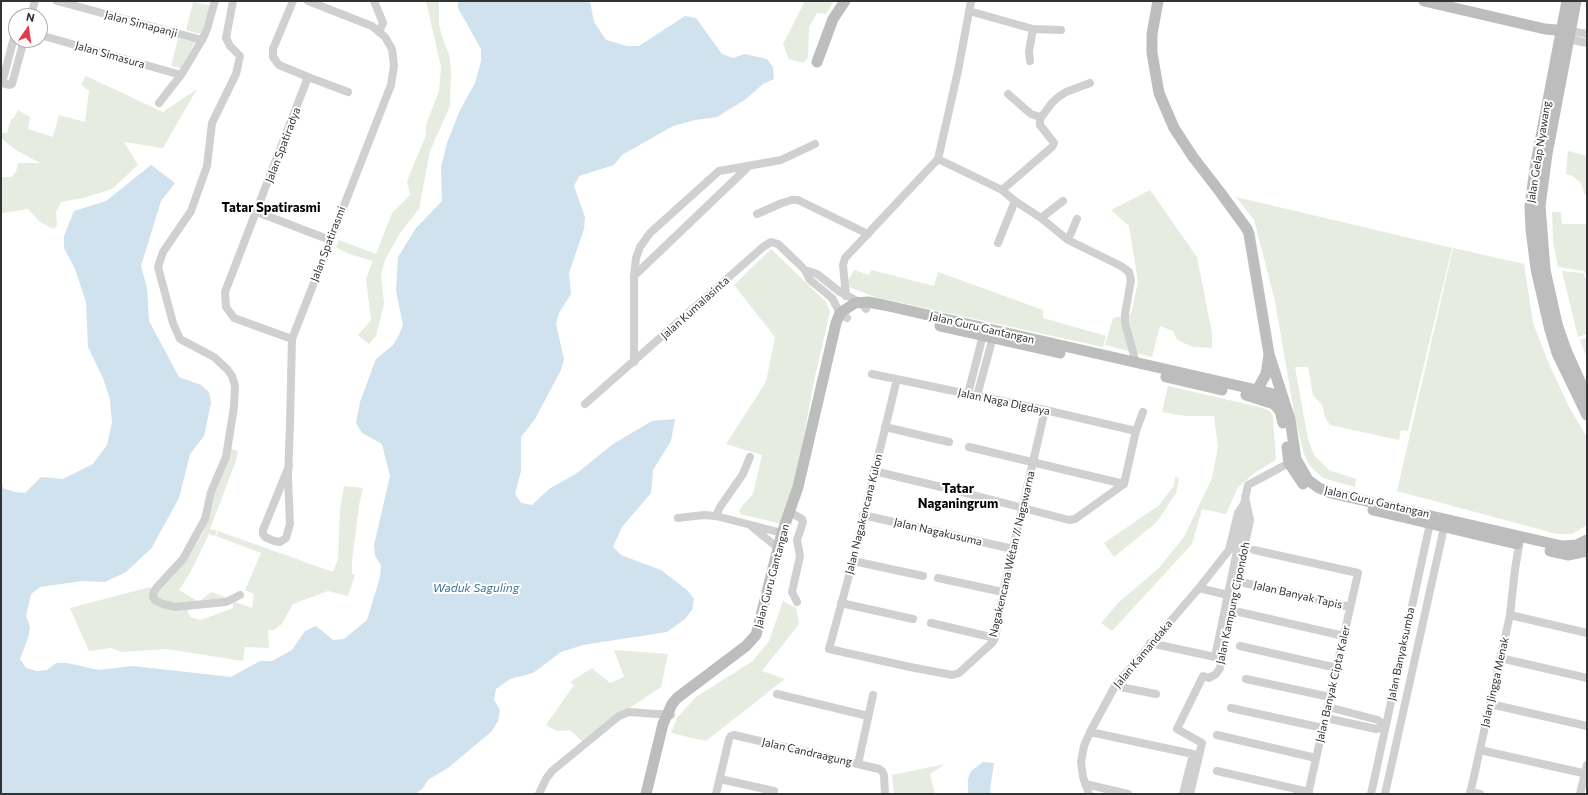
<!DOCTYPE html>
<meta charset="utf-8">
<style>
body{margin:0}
#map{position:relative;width:1588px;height:795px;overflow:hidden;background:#fff;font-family:Commissioner,sans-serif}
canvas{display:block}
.frame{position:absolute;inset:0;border:2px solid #333;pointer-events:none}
.north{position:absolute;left:8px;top:8px;width:40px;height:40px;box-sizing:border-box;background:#fff;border:1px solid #adadad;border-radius:50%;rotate:13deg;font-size:11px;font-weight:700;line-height:16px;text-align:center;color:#333}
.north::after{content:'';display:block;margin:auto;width:14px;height:18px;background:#e63946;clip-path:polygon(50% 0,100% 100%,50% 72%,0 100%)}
</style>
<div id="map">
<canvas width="1588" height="795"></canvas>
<div class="frame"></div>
<div class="north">N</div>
</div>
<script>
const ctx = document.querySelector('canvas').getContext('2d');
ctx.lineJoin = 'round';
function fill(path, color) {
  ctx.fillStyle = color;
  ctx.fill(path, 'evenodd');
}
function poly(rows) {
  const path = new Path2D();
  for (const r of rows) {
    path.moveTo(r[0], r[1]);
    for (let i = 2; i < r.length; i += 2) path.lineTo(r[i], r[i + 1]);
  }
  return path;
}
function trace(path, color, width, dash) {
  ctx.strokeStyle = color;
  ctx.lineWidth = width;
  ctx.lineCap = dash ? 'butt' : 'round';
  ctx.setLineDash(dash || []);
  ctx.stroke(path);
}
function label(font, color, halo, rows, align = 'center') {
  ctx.font = font + ' Commissioner,sans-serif';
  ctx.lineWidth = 4;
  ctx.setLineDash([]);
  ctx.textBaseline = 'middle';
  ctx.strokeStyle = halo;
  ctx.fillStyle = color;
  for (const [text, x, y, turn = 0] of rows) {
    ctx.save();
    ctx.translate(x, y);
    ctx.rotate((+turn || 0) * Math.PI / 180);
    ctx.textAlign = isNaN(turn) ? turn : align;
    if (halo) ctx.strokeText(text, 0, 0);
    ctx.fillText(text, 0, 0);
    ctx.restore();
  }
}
const green = poly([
 [426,1,439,1,439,24,442,37,449,54,451,70,450,106,430,151,419,209,400,233,385,260,381,274,384,304,376,336,369,344,358,335,371,320,366,279,373,261,349,254,336,247,339,240,376,254,392,213,410,195,407,181,426,135,426,125,439,91,441,67],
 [805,1,834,1,826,14,817,13,809,27,808,58,803,63,789,59,783,44],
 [193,2,208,5,210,7,201,32,199,34,186,30],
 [178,38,195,42,181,68,171,66],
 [86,76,163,112,197,89,163,148,124,142,138,165,112,189,83,198,61,202,56,212,57,225,54,229,40,222,28,209,2,213,1,207,1,179,3,177,11,177,16,172,18,163,40,163,16,150,1,138,1,132,7,133,11,119,13,119,18,110,30,117,28,129,53,137,59,115,85,122,89,91,81,84],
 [1568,151,1587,156,1587,195,1585,195,1581,183,1573,176,1566,174],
 [1150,190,1197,257,1212,333,1212,348,1193,347,1177,340,1173,331,1160,326,1152,357,1105,345,1113,318,1131,314,1138,282,1129,226,1111,210],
 [1236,197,1452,248,1408,431,1401,430,1399,440,1330,425,1325,417,1322,405,1313,395,1308,367,1295,367,1308,439,1314,455,1329,470,1356,479,1355,487,1323,478,1310,466,1304,454,1295,418,1275,301,1254,220],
 [1552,212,1561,212,1562,224,1587,224,1587,277,1584,271,1558,267,1553,241],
 [1453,248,1524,264,1533,323,1549,364,1569,407,1587,437,1587,525,1572,534,1557,534,1397,491],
 [771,249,826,302,830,312,814,381,797,473,781,524,741,514,739,511,742,506,753,494,762,455,726,444,766,382,775,337,734,285],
 [854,270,869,275,871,270,934,286,938,272,1043,310,1043,318,1106,336,1103,347,875,297,849,287,848,281],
 [1562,271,1583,273,1587,281,1587,334,1578,337],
 [1587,338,1587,359,1580,340],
 [1168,386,1259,407,1270,411,1273,417,1276,460,1256,472,1238,487,1226,514,1202,509,1192,544,1112,631,1101,623,1118,603,1159,568,1184,537,1212,478,1218,447,1214,416,1185,416,1162,412],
 [230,448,238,451,236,461,210,529,217,531,215,536,209,534,190,573,179,590,199,602,211,592,231,599,175,605,161,601,155,596,157,591,189,556,203,533,214,496],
 [1175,477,1179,478,1176,493,1157,522,1114,557,1104,543,1158,506,1174,486],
 [344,486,363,488,359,505,352,561,352,574,355,575,348,596,328,591,293,604,282,624,274,630,268,630,269,648,245,647,243,661,167,649,122,652,111,648,89,651,70,608,150,587,150,595,187,609,190,617,201,620,233,608,233,601,252,608,254,594,245,590,261,553,216,536,218,531,333,572,338,559,340,510],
 [783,601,796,608,799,624,762,671,785,679,706,741,671,733,677,718,696,697,753,661,769,641],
 [614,650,668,654,661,687,628,709,585,744,570,730,557,731,546,725,574,685,570,682,592,668,610,683,624,677],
 [945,764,930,774,935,794,894,794,892,775]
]);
const water = poly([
 [458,1,590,1,594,22,606,40,627,46,639,46,685,16,696,18,722,54,733,58,745,54,767,59,773,67,774,79,763,84,746,99,717,117,695,120,673,126,622,155,614,165,579,176,574,186,585,217,584,229,569,273,571,294,559,313,556,324,564,359,561,370,535,419,521,437,521,471,515,494,521,503,532,505,549,489,577,473,613,444,652,421,675,419,671,441,653,470,651,493,622,527,613,547,621,555,661,570,687,590,694,599,692,610,685,619,667,632,583,645,561,652,533,673,510,679,496,689,494,700,500,710,498,721,492,731,448,768,428,780,422,789,415,794,1,794,1,479,3,488,14,492,25,493,41,477,63,479,93,464,107,445,112,423,110,400,103,378,88,347,86,302,75,269,64,248,64,236,74,211,106,201,151,165,175,183,161,201,141,266,147,288,149,321,179,377,201,385,209,392,211,403,204,436,190,454,179,498,151,549,143,556,126,572,105,582,82,581,40,587,31,594,26,616,30,627,28,638,20,659,26,668,37,671,47,670,56,663,67,663,99,670,133,666,231,677,260,661,272,661,292,650,305,631,316,626,333,640,344,639,367,620,380,577,381,565,375,556,374,545,390,476,382,444,362,433,356,423,360,402,376,359,393,345,399,335,403,325,396,291,398,257,416,228,442,201,441,167,447,143,459,112,475,83,481,61,481,49,458,8],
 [983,762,994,763,990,790,991,794,968,794,968,779,971,771]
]);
const street = poly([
 [57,1,202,40],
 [233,1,226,38,230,46,240,56,236,74,212,123,207,166,191,211,163,252,158,267,173,323,180,339,214,357,227,369,232,376,235,386,234,407,226,457,211,492,205,519,183,559,158,586,154,591,153,597,156,601,163,604,175,607,226,602,240,595],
 [374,1,383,23,379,32],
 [971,1,958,71,938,159,1002,190,1015,201,1041,218,1068,240,1121,266,1129,272,1131,280,1125,314,1125,323,1136,363],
 [969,11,1033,29,1061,30],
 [31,16,35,1],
 [16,30,2,83,10,85,12,84,24,40],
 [1570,31,1587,34],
 [40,35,181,75],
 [1568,39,1587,43],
 [1030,61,1029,51,1033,29],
 [308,77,348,92],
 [159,103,181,75,202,40,207,29,215,1],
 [1040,119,1051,104,1057,98,1066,92,1090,83],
 [1002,190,1052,147,1054,143,1040,125,1040,117,1031,114,1008,94],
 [257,212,330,240],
 [757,214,782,203,792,200,798,200,868,234],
 [1041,218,1063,201],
 [1068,240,1077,219],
 [998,243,1015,201],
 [805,270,817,274,840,292,861,303,866,309],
 [634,276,748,167],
 [846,296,843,265,845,258,938,159],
 [292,339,234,318,226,307,225,292,308,77,279,65,273,57,273,49,293,1],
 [634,362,634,276,636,258,640,247,650,233,719,171,781,160,815,144],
 [872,374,1045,410,1136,431],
 [897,379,853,561,829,649,910,667,952,675,959,673,993,642,995,638,1003,592,1045,410],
 [968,394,984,331],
 [977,396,994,333],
 [585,404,763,247,771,242,778,244,800,265,805,270,810,280,832,298,840,313,847,318],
 [885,427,949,442],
 [969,447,1124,484],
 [289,466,263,530,263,534,265,537,274,541,280,542,286,538,290,524,288,479,290,423,292,339,391,85,394,66,392,49,385,37,372,26,308,1],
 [874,471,941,487],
 [958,491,1069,520,1075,519,1124,484,1136,431,1143,412],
 [795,515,802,519,803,522,797,540,800,556,792,592,797,602],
 [863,515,1013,549],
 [716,516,720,507,743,474,750,457],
 [678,518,704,515,716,516,782,533],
 [751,526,778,548],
 [1237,540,1240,536,1245,514,1244,504,1248,485,1289,463],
 [1254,550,1358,573,1308,794],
 [853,561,923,576],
 [938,578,1003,592],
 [1245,583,1350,607],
 [1199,588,1228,595],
 [841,603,913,619],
 [1239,612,1344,636],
 [1510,615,1587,633],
 [931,623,995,638],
 [1150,643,1215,657,1240,536],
 [1240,646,1337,668],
 [1500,658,1587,678],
 [1246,679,1330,697],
 [1115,686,1156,694],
 [777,694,868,716],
 [1490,704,1587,726],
 [1328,707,1378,720,1385,727],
 [1231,708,1323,728],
 [1326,718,1376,729,1385,727],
 [1090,732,1193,754,1183,794],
 [1217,735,1316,758],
 [1480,750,1587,774],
 [858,764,873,695],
 [1217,771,1309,792],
 [720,779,774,791],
 [1085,784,1128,794],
 [1470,792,1480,794],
 [539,794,546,779,552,771,619,716,629,712,671,715],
 [716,794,729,739,731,736,734,735,879,769,882,771,884,775,885,794],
 [1089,794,1083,777,1081,762,1084,746,1090,732,1115,686,1199,588,1229,550,1238,513,1244,504],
 [1190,794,1202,743,1177,729,1203,676,1209,678,1216,674,1220,668,1250,520,1245,497],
 [1371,794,1431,519],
 [1385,794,1445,523],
 [1470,794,1510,615,1515,569,1520,540],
 [1580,794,1587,765]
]);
const secondary = poly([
 [1158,1,1152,34,1152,53,1159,93,1174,128,1193,157,1220,192,1247,229,1249,234,1269,354,1285,404],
 [1424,1,1545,29,1567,31],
 [1567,1,1535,168,1530,206,1531,229,1536,269,1550,330,1557,353,1587,415],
 [1576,1,1547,154,1540,206,1545,270,1557,324,1566,350,1587,397],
 [817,62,833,19,845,1],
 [940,326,1060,353],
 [1166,377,1222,390],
 [1246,395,1274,404,1280,411,1283,423],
 [1254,396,1266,374,1269,355],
 [1287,447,1289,463,1303,484],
 [1373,510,1517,544],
 [1550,551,1569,555,1587,551],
 [646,794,663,724,672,704,677,698,746,646,756,635,782,533,798,487,836,323,840,313,855,303,868,302,884,305,1270,393,1281,399,1285,404,1290,419,1296,459,1308,480,1319,488,1331,493,1562,546,1577,545,1587,540]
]);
const streetNames = [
 ["Jalan Simapanji",141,24,15],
 ["Jalan Simasura",110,55,16],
 ["Jalan Spatiradya",283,145,-69],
 ["Jalan Gelap Nyawang",1539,152,-81],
 ["Jalan Spatirasmi",328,244,-69],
 ["Jalan Kumalasinta",695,308,-42],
 ["Jalan Guru Gantangan",982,328,13],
 ["Jalan Naga Digdaya",1004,402,12],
 ["Jalan Guru Gantangan",1377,502,13],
 ["Jalan Nagakencana Kulon",864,514,-76],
 ["Jalan Nagakusuma",938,532,13],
 ["Nagakencana Wétan // Nagawarna",1012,554,-77],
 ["Jalan Guru Gantangan",772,576,-75],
 ["Jalan Banyak Tapis",1298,595,13],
 ["Jalan Kampung Cipondoh",1233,603,-78],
 ["Jalan Kamandaka",1143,654,-50],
 ["Jalan Banyaksumba",1401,654,-78],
 ["Jalan Jingga Menak",1495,682,-77],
 ["Jalan Banyak Cipta Kaler",1333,684,-77],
 ["Jalan Candraagung",807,752,13]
];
const waterNames = [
 ["Waduk Saguling",476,588]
];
const quarterNames = [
 ["Tatar Spatirasmi",271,208],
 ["Tatar",958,489],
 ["Naganingrum",958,504]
];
fill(green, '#e6ecdf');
fill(water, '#cfe2ee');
trace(street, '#d0d0d0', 8);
trace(secondary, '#bdbdbd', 11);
label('11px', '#333', '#fff', streetNames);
label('italic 12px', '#3f7597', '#fff', waterNames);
label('bold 13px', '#000', '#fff', quarterNames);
</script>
